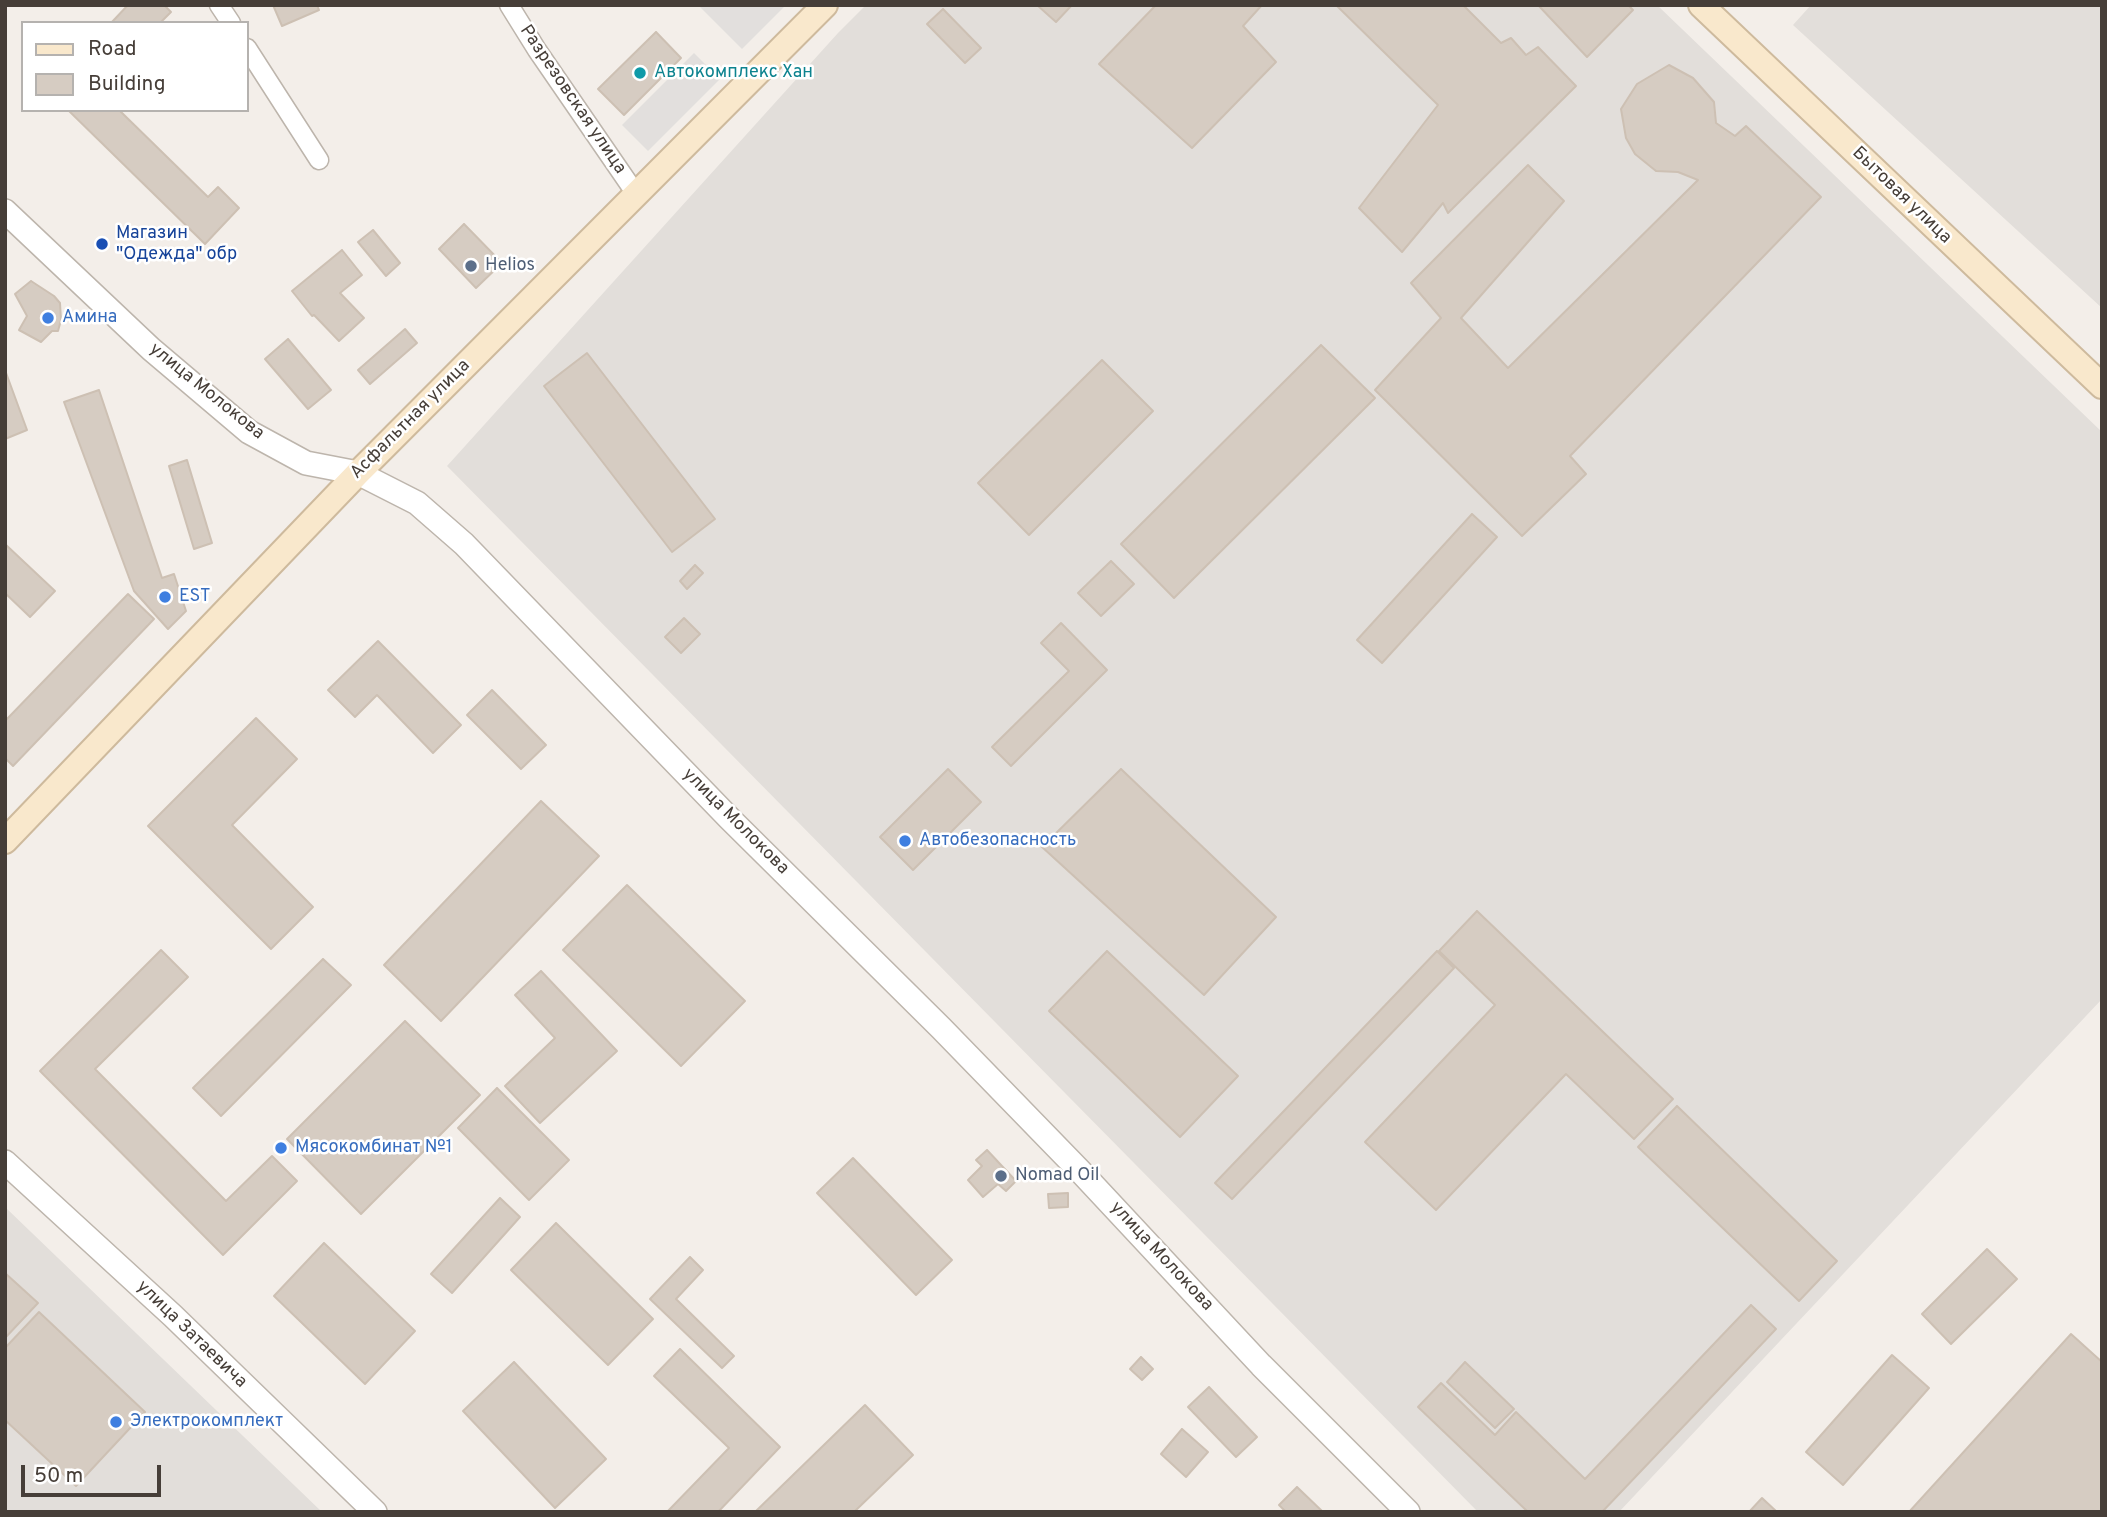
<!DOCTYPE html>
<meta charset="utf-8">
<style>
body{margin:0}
#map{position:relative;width:2107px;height:1517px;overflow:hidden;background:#f3eee9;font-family:Overpass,sans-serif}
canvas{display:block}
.frame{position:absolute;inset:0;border:7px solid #463e38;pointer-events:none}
.legend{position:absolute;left:21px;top:21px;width:228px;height:91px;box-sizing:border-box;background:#fff;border:2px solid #b5b2af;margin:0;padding:9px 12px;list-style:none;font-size:21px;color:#463e38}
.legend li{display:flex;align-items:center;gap:14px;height:35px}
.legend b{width:35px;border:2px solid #b5b2af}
.scale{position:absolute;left:21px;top:1465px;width:140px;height:32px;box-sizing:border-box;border:4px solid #463e38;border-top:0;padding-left:9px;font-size:21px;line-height:24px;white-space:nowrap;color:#463e38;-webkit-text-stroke:5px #fff;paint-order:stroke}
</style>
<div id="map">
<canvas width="2107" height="1517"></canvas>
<div class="frame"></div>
<ul class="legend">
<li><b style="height:9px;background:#f9e8cc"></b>Road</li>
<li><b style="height:19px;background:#d6ccc2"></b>Building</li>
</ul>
<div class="scale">50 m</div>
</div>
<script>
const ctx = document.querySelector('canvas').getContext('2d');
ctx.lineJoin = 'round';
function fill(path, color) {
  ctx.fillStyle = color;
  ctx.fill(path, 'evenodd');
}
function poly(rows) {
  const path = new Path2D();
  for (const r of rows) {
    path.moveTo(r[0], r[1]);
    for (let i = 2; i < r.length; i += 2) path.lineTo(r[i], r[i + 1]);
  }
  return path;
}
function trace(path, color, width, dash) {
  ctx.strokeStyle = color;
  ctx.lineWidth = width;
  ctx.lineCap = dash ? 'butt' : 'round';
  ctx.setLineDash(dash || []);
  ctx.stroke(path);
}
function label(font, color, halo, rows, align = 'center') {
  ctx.font = font + ' Overpass,sans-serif';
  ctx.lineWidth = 5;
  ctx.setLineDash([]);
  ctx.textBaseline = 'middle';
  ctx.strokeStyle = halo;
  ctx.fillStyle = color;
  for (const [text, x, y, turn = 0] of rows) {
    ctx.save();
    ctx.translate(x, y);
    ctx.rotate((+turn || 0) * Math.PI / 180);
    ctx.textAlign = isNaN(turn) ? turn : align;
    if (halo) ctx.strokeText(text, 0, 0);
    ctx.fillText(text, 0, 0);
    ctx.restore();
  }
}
const industrial = poly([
 [866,5,1657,5,2102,432,2102,999,1619,1512,1478,1512,447,466,838,33],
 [1811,5,2102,5,2102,308,1793,25],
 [5,1207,322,1512,5,1512]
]);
const parking = poly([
 [698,5,786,5,742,49],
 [694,53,720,79,648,151,622,125]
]);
const building = poly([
 [128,5,164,5,171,12,160,23,111,23,128,5],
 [273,5,317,5,319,10,282,26,273,5],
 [1037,5,1072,5,1056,22,1037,5],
 [1156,5,1262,5,1243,26,1276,62,1192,148,1099,64,1156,5],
 [1336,5,1463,5,1501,43,1511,38,1526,55,1538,47,1576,86,1448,213,1443,203,1402,252,1359,208,1438,105,1336,5],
 [1538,5,1628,5,1633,10,1587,57,1538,5],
 [943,9,981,48,965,63,927,24,943,9],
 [656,32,681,58,624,115,598,89,656,32],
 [1669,65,1693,78,1714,102,1716,123,1735,136,1746,126,1821,197,1570,456,1586,474,1522,536,1375,390,1441,318,1411,283,1528,165,1564,201,1461,318,1508,368,1698,180,1678,172,1656,171,1635,154,1626,138,1621,109,1637,84,1669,65],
 [68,110,119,110,208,197,218,187,239,208,205,244,68,110],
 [464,224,502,263,476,288,439,249,464,224],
 [373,230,400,263,386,276,358,242,373,230],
 [342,250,362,275,340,293,364,318,339,341,314,315,312,316,292,291,342,250],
 [31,281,54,296,60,303,61,320,58,331,52,331,41,342,19,330,27,316,15,294,31,281],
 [405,329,417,343,370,384,358,370,405,329],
 [288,339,331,390,308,409,265,359,288,339],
 [1321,345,1375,398,1174,598,1121,544,1321,345],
 [587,353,715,519,672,552,544,386,587,353],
 [1102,360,1153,411,1029,535,978,483,1102,360],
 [5,370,27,430,5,439,5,370],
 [99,390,162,578,174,574,186,611,168,629,134,591,64,402,99,390],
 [187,460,212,543,194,549,169,466,187,460],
 [1472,514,1497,537,1382,663,1357,640,1472,514],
 [5,544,55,591,30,617,5,593,5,544],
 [1111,561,1134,584,1101,616,1078,593,1111,561],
 [695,565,703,573,687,589,680,581,695,565],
 [128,594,154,619,13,766,5,758,5,721,128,594],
 [684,618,700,634,681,653,665,637,684,618],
 [1061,623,1107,670,1011,766,992,747,1069,671,1041,643,1061,623],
 [378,641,461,725,433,753,377,695,355,717,328,690,378,641],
 [492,690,546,745,521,769,467,715,492,690],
 [256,718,297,759,232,825,313,907,271,949,148,826,256,718],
 [948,769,981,802,913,870,880,837,948,769],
 [1121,769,1276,917,1204,995,1042,847,1121,769],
 [541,801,599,856,441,1021,384,965,541,801],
 [627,885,745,1001,681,1066,563,950,627,885],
 [1477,911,1673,1099,1634,1139,1566,1074,1436,1210,1365,1142,1495,1005,1439,951,1477,911],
 [161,950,188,977,95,1069,226,1201,272,1156,297,1181,223,1255,40,1071,161,950],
 [1107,951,1238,1076,1180,1137,1049,1011,1107,951],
 [1437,951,1454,968,1232,1199,1215,1183,1437,951],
 [323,959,351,985,221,1116,193,1088,323,959],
 [541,971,617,1051,540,1123,505,1086,555,1038,515,995,541,971],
 [405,1021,480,1095,361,1214,287,1139,405,1021],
 [497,1088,569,1160,529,1200,458,1128,497,1088],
 [1677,1106,1837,1261,1799,1301,1638,1147,1677,1106],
 [987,1150,1016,1181,1006,1191,998,1184,983,1197,968,1180,982,1166,976,1160,987,1150],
 [853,1158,952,1260,916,1295,817,1193,853,1158],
 [1068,1193,1068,1207,1049,1208,1048,1194,1068,1193],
 [500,1198,520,1217,452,1293,431,1274,500,1198],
 [556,1223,653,1319,608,1365,511,1270,556,1223],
 [324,1243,415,1331,365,1384,274,1296,324,1243],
 [1987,1249,2017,1279,1951,1344,1922,1314,1987,1249],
 [690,1257,703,1270,676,1299,734,1356,722,1368,650,1299,690,1257],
 [5,1273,38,1303,5,1338,5,1273],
 [1751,1305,1776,1329,1602,1512,1528,1512,1418,1407,1441,1383,1495,1435,1516,1412,1585,1479,1751,1305],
 [39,1312,145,1412,76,1486,5,1420,5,1348,39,1312],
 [2071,1334,2102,1362,2102,1512,1909,1512,2071,1334],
 [680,1349,780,1447,718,1512,667,1512,729,1448,654,1376,680,1349],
 [1892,1355,1929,1388,1843,1485,1806,1452,1892,1355],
 [1141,1357,1153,1369,1142,1380,1130,1369,1141,1357],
 [514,1362,606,1459,555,1508,463,1411,514,1362],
 [1465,1362,1514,1409,1495,1428,1447,1382,1465,1362],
 [1209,1387,1257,1437,1236,1457,1188,1407,1209,1387],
 [865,1405,913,1455,854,1512,755,1512,865,1405],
 [1182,1429,1208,1452,1186,1477,1161,1454,1182,1429],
 [1297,1487,1323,1512,1286,1512,1279,1505,1297,1487],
 [1762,1498,1777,1512,1749,1512,1762,1498]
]);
const minor = poly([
 [219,5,231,23],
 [509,5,537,50,636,194],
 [247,48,319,160]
]);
const tertiary = poly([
 [5,211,151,349,249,432,306,463,358,473,417,503,464,544,729,818,941,1028,1080,1171,1261,1365,1408,1512],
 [5,1162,173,1316,375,1512]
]);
const secondary = poly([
 [1701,5,2102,386],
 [5,841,358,473,825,5]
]);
const markers = [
 [640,73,7,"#0f9aa8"],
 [102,244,7,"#1a4fb4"],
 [471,266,7,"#5c6f8a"],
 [48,318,7,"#3f7fe0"],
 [165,597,7,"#3f7fe0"],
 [905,841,7,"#3f7fe0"],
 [281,1148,7,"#3f7fe0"],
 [1001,1176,7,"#5c6f8a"],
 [116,1422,7,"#3f7fe0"]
];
const cultureNames = [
 ["Автокомплекс Хан",654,73]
];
const streetNames = [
 ["Разрезовская улица",572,100,56],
 ["Бытовая улица",1901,196,44],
 ["улица Молокова",206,392,39],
 ["Асфальтная улица",411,420,-45],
 ["улица Молокова",735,822,45],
 ["улица Молокова",1161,1257,47],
 ["улица Затаевича",191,1335,44]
];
const transitNames = [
 ["Магазин",116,234],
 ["\"Одежда\" обр",116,255]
];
const serviceNames = [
 ["Helios",485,266],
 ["Nomad Oil",1015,1176]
];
const shopNames = [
 ["Амина",62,318],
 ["EST",179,597],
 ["Автобезопасность",919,841],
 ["Мясокомбинат №1",295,1148],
 ["Электрокомплект",130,1422]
];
fill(industrial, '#e2deda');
fill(parking, '#e2dfdd');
fill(building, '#d6ccc2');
trace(building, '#cdc0b3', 2);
trace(minor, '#bdb5ac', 21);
trace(tertiary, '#bdb5ac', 26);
trace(secondary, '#ceba9d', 28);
trace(minor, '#fff', 18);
trace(tertiary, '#fff', 23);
trace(secondary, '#f9e8cc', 24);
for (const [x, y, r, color] of markers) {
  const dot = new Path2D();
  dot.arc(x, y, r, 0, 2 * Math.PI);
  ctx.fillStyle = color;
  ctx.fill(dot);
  trace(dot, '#fff', 2.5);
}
label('18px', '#0d838f', '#fff', cultureNames, 'left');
label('18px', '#463e38', '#fff', streetNames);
label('18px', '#164399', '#fff', transitNames, 'left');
label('18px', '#4e5e75', '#fff', serviceNames, 'left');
label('18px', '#366cbe', '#fff', shopNames, 'left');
</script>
